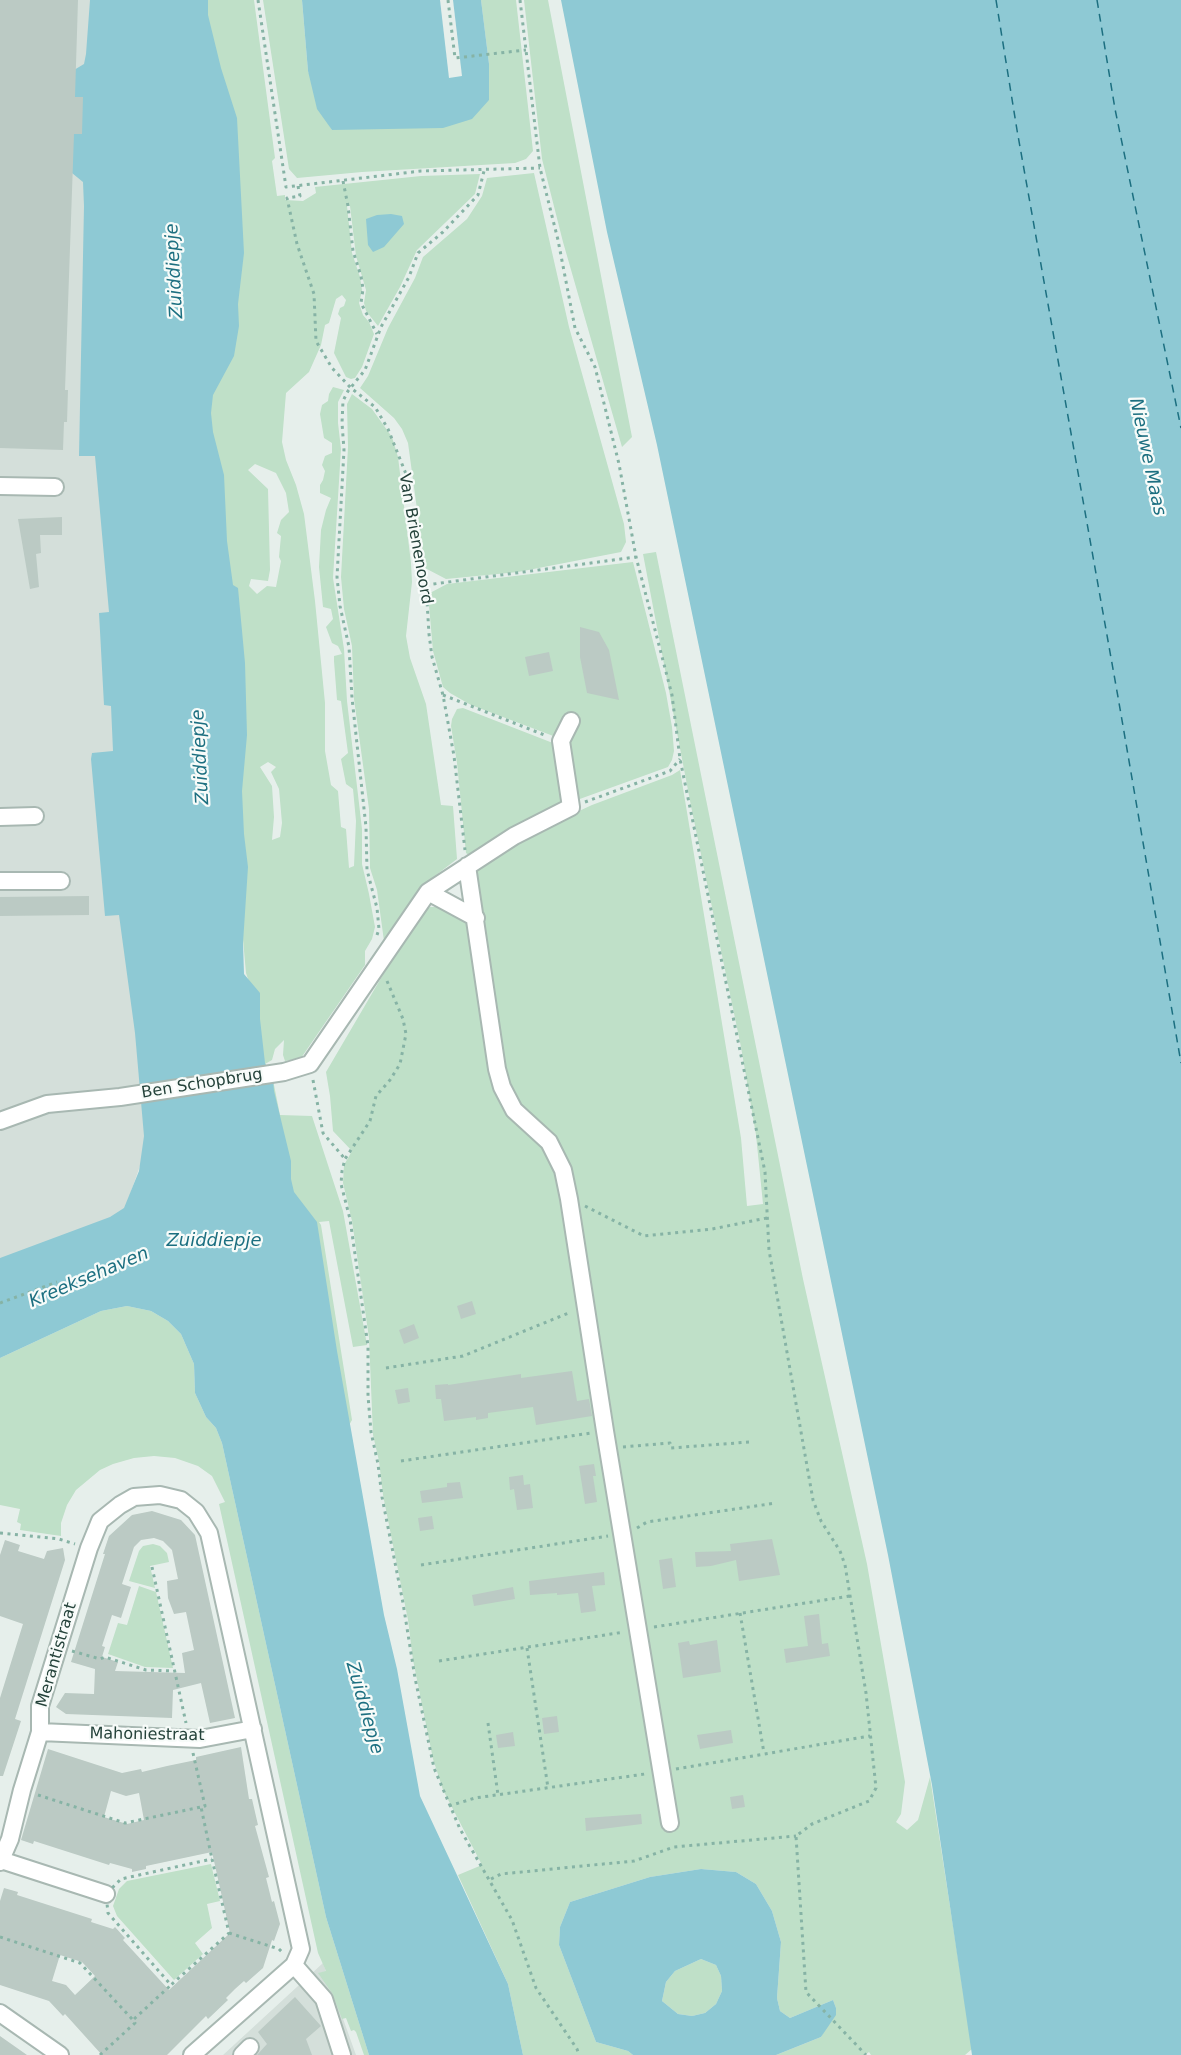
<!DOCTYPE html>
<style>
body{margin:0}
canvas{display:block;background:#e6efeb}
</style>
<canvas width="1181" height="2055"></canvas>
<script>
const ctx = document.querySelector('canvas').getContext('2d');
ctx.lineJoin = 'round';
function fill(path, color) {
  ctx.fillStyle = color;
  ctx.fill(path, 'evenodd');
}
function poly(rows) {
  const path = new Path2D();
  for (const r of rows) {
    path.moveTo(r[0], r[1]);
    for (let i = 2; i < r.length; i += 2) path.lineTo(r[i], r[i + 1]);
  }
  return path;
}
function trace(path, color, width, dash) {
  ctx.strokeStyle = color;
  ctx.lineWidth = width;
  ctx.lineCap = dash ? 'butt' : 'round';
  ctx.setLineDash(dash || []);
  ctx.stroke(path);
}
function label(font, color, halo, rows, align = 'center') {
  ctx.font = font + ' "DejaVu Sans",sans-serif';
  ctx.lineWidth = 4.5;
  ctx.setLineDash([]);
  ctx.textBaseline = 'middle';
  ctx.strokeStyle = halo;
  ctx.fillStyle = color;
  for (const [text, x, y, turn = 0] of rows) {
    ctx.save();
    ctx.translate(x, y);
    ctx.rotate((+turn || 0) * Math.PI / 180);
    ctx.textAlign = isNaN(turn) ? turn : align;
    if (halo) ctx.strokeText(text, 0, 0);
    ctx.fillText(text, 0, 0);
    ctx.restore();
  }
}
const built = poly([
 [0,0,137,0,163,1100,111,1249,0,1309],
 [323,1963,356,2055,223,2055]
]);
const green = poly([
 [195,0,254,0,275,158,272,161,277,196,285,195,285,200,303,201,316,193,315,187,421,176,480,174,475,194,417,250,400,287,378,326,366,311,364,303,366,290,356,256,350,206,347,206,352,253,360,277,362,290,359,303,363,315,369,322,374,334,362,367,355,378,351,379,346,377,334,353,341,318,338,314,340,308,344,306,346,300,342,295,336,299,329,323,325,325,321,345,309,372,286,393,282,442,286,460,296,485,304,514,315,601,325,703,325,751,331,785,338,791,341,827,346,829,349,868,354,866,356,821,353,789,346,784,341,759,348,753,341,701,337,700,334,661,334,656,342,654,338,646,332,643,326,627,333,619,331,609,323,607,319,567,321,530,326,510,331,498,320,493,320,485,323,480,325,471,322,465,325,456,332,453,332,443,324,438,320,414,322,405,328,401,329,394,333,387,344,390,338,402,338,423,341,449,333,578,344,649,347,701,362,829,362,864,369,894,375,927,372,939,365,951,365,965,301,1058,285,1061,283,1055,284,1040,275,1049,272,1060,265,1064,273,1080,280,1115,312,1116,343,1211,367,1345,353,1347,329,1221,319,1222,321,1225,352,1420,348,1427,258,1071,251,988,246,973,235,850,209,413],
 [255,464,276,473,286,493,289,512,281,520,277,533,281,536,279,557,281,561,276,587,267,586,257,594,249,586,251,579,268,581,270,570,268,489,248,470],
 [268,762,276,767,271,772,279,789,282,823,280,837,272,840,274,817,272,786,260,767],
 [263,0,302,0,308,71,332,130,489,100,489,64,481,0,516,0,533,151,526,159,515,163,362,172,297,178,289,169],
 [524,0,548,0,632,437,622,447,563,242,542,159],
 [534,173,569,327,624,524,626,542,621,552,518,572,446,579,425,568,408,443,402,429,394,418,360,388,368,376,388,328,415,278,423,257,467,219,482,196,487,178],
 [352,394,372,409,392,437,398,457,411,563,412,582,406,636,410,658,426,704,441,805,453,806,457,859,423,885,384,941,377,890,370,868,369,809,354,699,352,646,344,609,341,577,348,447,347,404],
 [656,552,803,1279,867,1564,905,1782,901,1814,896,1822,907,1830,918,1820,930,1777,972,2049,965,2055,871,2055,869,2052,865,2055,776,2055,821,2037,836,2008,833,2000,790,2018,780,2011,777,1998,781,1942,772,1911,756,1884,736,1872,701,1869,650,1877,570,1902,560,1927,559,1945,596,2042,628,2051,633,2055,523,2055,508,1984,458,1875,482,1865,443,1790,433,1759,413,1660,408,1620,383,1495,379,1461,373,1435,369,1338,352,1221,343,1183,344,1165,352,1151,333,1131,330,1096,326,1072,418,915,430,907,441,907,450,910,470,926,492,1068,530,1129,571,1182,507,1088,473,869,538,830,592,805,672,775,680,770,741,1138,747,1206,763,1204,756,1135,741,1047,691,806,643,554],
 [633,562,666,693,672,727,674,751,672,760,668,767,577,800,556,737,471,705,450,693,443,687,433,651,428,594,447,584],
 [463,708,558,745,564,804,471,857,466,853,457,763,451,726,452,719,457,709],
 [127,1306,151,1311,168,1321,181,1334,194,1364,195,1393,206,1417,216,1428,222,1443,326,1917,369,2055,364,2055,356,2032,354,2030,351,2031,346,2018,342,2019,332,1993,318,1973,326,1971,318,1953,219,1504,225,1502,212,1476,198,1466,175,1458,154,1456,134,1458,113,1464,100,1470,76,1490,67,1505,61,1523,61,1536,20,1530,21,1524,17,1522,20,1509,0,1505,0,1358,101,1311],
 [153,1544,160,1546,167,1553,169,1562,150,1566,155,1588,129,1581,139,1551,143,1546],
 [139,1586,156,1592,173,1668,145,1667,108,1654,118,1623,127,1625],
 [211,1864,220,1901,207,1904,212,1928,195,1943,203,1954,174,1980,117,1916,113,1906,119,1889,127,1881],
 [701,1959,716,1965,721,1976,722,1991,716,2004,705,2013,692,2016,678,2014,662,2001,666,1982,675,1971]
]);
const water = poly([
 [90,0,208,0,208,15,221,68,237,118,244,253,238,304,239,326,234,356,213,395,211,413,213,432,224,475,227,541,233,585,238,588,245,663,247,735,242,791,244,834,248,867,243,943,244,974,260,993,260,1019,265,1063,273,1080,274,1091,291,1161,291,1179,294,1192,317,1222,337,1351,384,1615,397,1669,420,1796,508,1984,523,2055,369,2055,326,1917,222,1443,216,1428,206,1417,195,1393,194,1364,181,1334,168,1321,151,1311,127,1306,101,1311,0,1358,0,1258,110,1217,124,1208,139,1171,144,1136,135,1033,119,915,105,916,91,759,92,753,113,751,111,706,104,705,99,613,109,612,95,456,79,456,84,206,83,182,72,173,74,70,84,64,86,54],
 [302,0,481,0,489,64,489,100,472,119,443,128,332,130,317,109,308,71],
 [561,0,1181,0,1181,2055,972,2055,932,1785,888,1555,657,445,607,232],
 [391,214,402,216,404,224,384,247,373,252,368,245,366,219,377,215],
 [701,1869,736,1872,756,1884,772,1911,781,1942,777,1998,780,2011,790,2018,833,2000,836,2008,836,2015,821,2037,776,2055,633,2055,628,2051,596,2042,559,1945,560,1927,570,1902,650,1877],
 [701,1959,716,1965,721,1976,722,1991,716,2004,705,2013,692,2016,678,2014,662,2001,666,1982,675,1971]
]);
const pier = poly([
 [440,0,453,0,462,76,449,78]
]);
const ferry = poly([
 [996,0,1017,130,1118,697,1181,1063],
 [1097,0,1115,109,1181,428]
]);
const building = poly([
 [0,0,78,0,75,97,83,97,82,134,74,134,65,390,68,390,67,422,64,422,63,450,0,448],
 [62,517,62,535,40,535,41,553,36,554,39,587,30,589,18,519],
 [580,627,599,632,609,650,619,700,587,693,580,657],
 [549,652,553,671,529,676,525,657],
 [89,896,89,915,0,916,0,897],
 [472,1301,476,1314,461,1319,457,1306],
 [414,1324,419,1338,404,1344,399,1330],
 [572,1371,577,1401,589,1399,592,1416,536,1425,533,1407,488,1413,488,1418,476,1420,476,1417,444,1421,441,1399,436,1399,435,1385,448,1384,448,1385,521,1374,521,1378],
 [408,1388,410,1402,398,1404,395,1390],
 [594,1464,596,1476,593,1476,597,1502,585,1504,579,1466],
 [523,1475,524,1485,530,1484,533,1508,517,1510,514,1489,510,1490,509,1477],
 [460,1482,463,1498,422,1503,420,1491,447,1487,447,1483],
 [152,1511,181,1520,195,1535,235,1718,210,1723,201,1683,173,1690,172,1718,66,1714,56,1707,65,1693,94,1694,95,1669,71,1662,105,1554,103,1554,109,1536,132,1515],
 [154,1538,163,1541,172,1550,178,1579,167,1581,168,1598,174,1614,186,1612,194,1650,182,1653,185,1673,115,1671,118,1662,102,1657,105,1647,102,1646,112,1615,121,1618,131,1587,122,1584,134,1547,141,1540],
 [432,1516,434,1529,420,1531,418,1518],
 [772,1539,780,1575,739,1581,736,1560,711,1566,696,1567,695,1552,731,1551,730,1544],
 [5,1540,20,1545,18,1551,44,1559,47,1551,63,1548,65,1560,15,1719,21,1721,3,1776,0,1776,0,1698,23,1624,0,1616,0,1555],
 [672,1558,676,1587,663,1589,659,1560],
 [604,1572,605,1585,592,1586,596,1611,581,1613,578,1593,557,1595,557,1593,530,1595,529,1581],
 [513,1587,515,1599,474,1606,472,1595],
 [819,1614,822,1644,828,1643,830,1656,786,1663,784,1649,808,1646,804,1616],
 [717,1640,721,1672,683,1678,678,1643,689,1641,690,1645],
 [557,1716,559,1732,544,1734,542,1718],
 [731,1730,733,1743,700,1749,697,1735],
 [513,1732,515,1746,498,1748,496,1735],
 [241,1747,249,1799,252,1799,258,1825,255,1826,269,1877,266,1878,272,1902,274,1901,280,1924,274,1941,272,1940,263,1968,246,1983,244,1981,235,1989,226,1998,228,2000,208,2019,206,2016,167,2055,102,2055,65,2014,63,2016,49,2001,0,1985,0,1901,4,1888,18,1892,17,1895,92,1919,91,1922,113,1929,115,1927,125,1938,123,1940,169,1990,230,1933,212,1852,146,1866,146,1869,132,1872,132,1869,110,1863,109,1865,34,1841,33,1844,21,1840,48,1749,122,1773,141,1769,142,1772,167,1766,196,1760,196,1757],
 [111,1791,126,1796,139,1793,144,1820,127,1824,104,1817],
 [60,1955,82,1962,95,1976,75,1995,66,1985,52,1981],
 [743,1795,745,1807,732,1809,730,1797],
 [641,1814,642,1824,586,1831,585,1818],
 [295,1997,321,2026,306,2039,312,2055,257,2055,267,2044,258,2032],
 [0,2036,27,2055,0,2055]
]);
const path = poly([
 [258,0,286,187,421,171,540,168],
 [448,0,455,58,526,50],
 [520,0,540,168,558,240,575,328,595,367,619,464,636,557,672,695,680,759,765,1172,769,1250,813,1500,821,1521,840,1551,845,1565,866,1693,876,1788,869,1801,812,1824,796,1836,806,1992,866,2055],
 [343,181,348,206,353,251,361,276,363,289,361,303,377,334],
 [298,186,300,196,287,198,297,244,314,294,316,341,332,368,351,388,375,407,388,429,406,474,426,585,429,634,432,657,443,695,454,756,465,850],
 [426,585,636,557],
 [443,695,547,736],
 [585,802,670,771,680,759],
 [377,935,379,929,377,908,367,870,366,827,352,698,349,647,340,606,337,577,344,450,342,423,343,401,348,391,365,370,381,327,409,277,418,253,443,232,478,195,484,171],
 [387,981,403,1019,406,1034,400,1064,390,1080,376,1096,370,1121,345,1159,342,1171,341,1184,350,1219,368,1346,368,1396,371,1432,378,1464,382,1497,403,1603,415,1678,434,1768,460,1829,512,1920,536,1988,577,2049,579,2055],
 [313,1080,323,1133,345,1159],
 [585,1206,644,1236,712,1229,767,1218],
 [0,1303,57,1282],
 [386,1368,463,1356,571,1312],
 [623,1447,670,1443,671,1448,749,1442],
 [401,1461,591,1433],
 [637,1528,647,1522,776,1503],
 [0,1533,59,1539,75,1544],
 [421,1565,608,1536],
 [152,1567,186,1723],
 [740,1613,764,1753],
 [654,1627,850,1596],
 [527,1648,548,1788],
 [72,1651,100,1659,105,1657,146,1670,175,1671],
 [439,1661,624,1632],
 [488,1723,498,1795],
 [193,1753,205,1806,201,1807,212,1859],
 [676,1769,870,1736],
 [38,1795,125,1823,201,1807],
 [449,1806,475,1798,645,1774],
 [212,1859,229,1933,171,1985,108,1913,106,1894,121,1879,212,1859],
 [491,1879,501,1874,634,1861,674,1847,796,1836],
 [229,1933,279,1949,283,1953],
 [0,1937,80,1963,133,2020],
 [100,2055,135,2023,133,2020,171,1985]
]);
const minor = poly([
 [0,486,55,487],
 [0,817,35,816],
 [467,866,497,1069,502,1087,514,1110,549,1142,563,1170,569,1199,605,1431,670,1823],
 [0,881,61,881],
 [428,892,476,918],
 [0,1121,47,1104,120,1097,284,1072,310,1064,428,892,514,836,571,807,561,741,571,721],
 [40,1732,200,1739,253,1729],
 [1,1860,106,1894],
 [0,1862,10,1839,22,1790,40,1732,40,1706,89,1548,100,1521,120,1505,134,1497,160,1495,181,1500,196,1512,209,1533,301,1949,294,1965,192,2055],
 [294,1965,324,1999,342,2055],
 [0,2013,60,2055],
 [242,2055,250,2047]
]);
const streetNames = [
 ["Van Brienenoord",415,539,80],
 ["Ben Schopbrug",202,1084,-9],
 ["Merantistraat",57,1655,-74],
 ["Mahoniestraat",147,1735,1]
];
const waterNames = [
 ["Zuiddiepje",175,271,-93],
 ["Nieuwe Maas",1147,457,78],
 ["Zuiddiepje",201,757,-93],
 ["Zuiddiepje",214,1241],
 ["Kreeksehaven",89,1278,-23],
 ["Zuiddiepje",364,1708,74]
];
fill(built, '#d4dfda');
fill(green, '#bfe0c8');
fill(water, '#8ec9d4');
fill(pier, '#e6efeb');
trace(ferry, '#1c6f80', 1.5, [8, 6]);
fill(building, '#bbcac4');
trace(minor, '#a8b8b2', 20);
trace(path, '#86b3a5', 3, [3, 4.5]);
trace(minor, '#fff', 16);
label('16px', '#24423a', '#f7fbf9', streetNames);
label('italic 18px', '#1c6f80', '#f7fbf9', waterNames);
</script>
